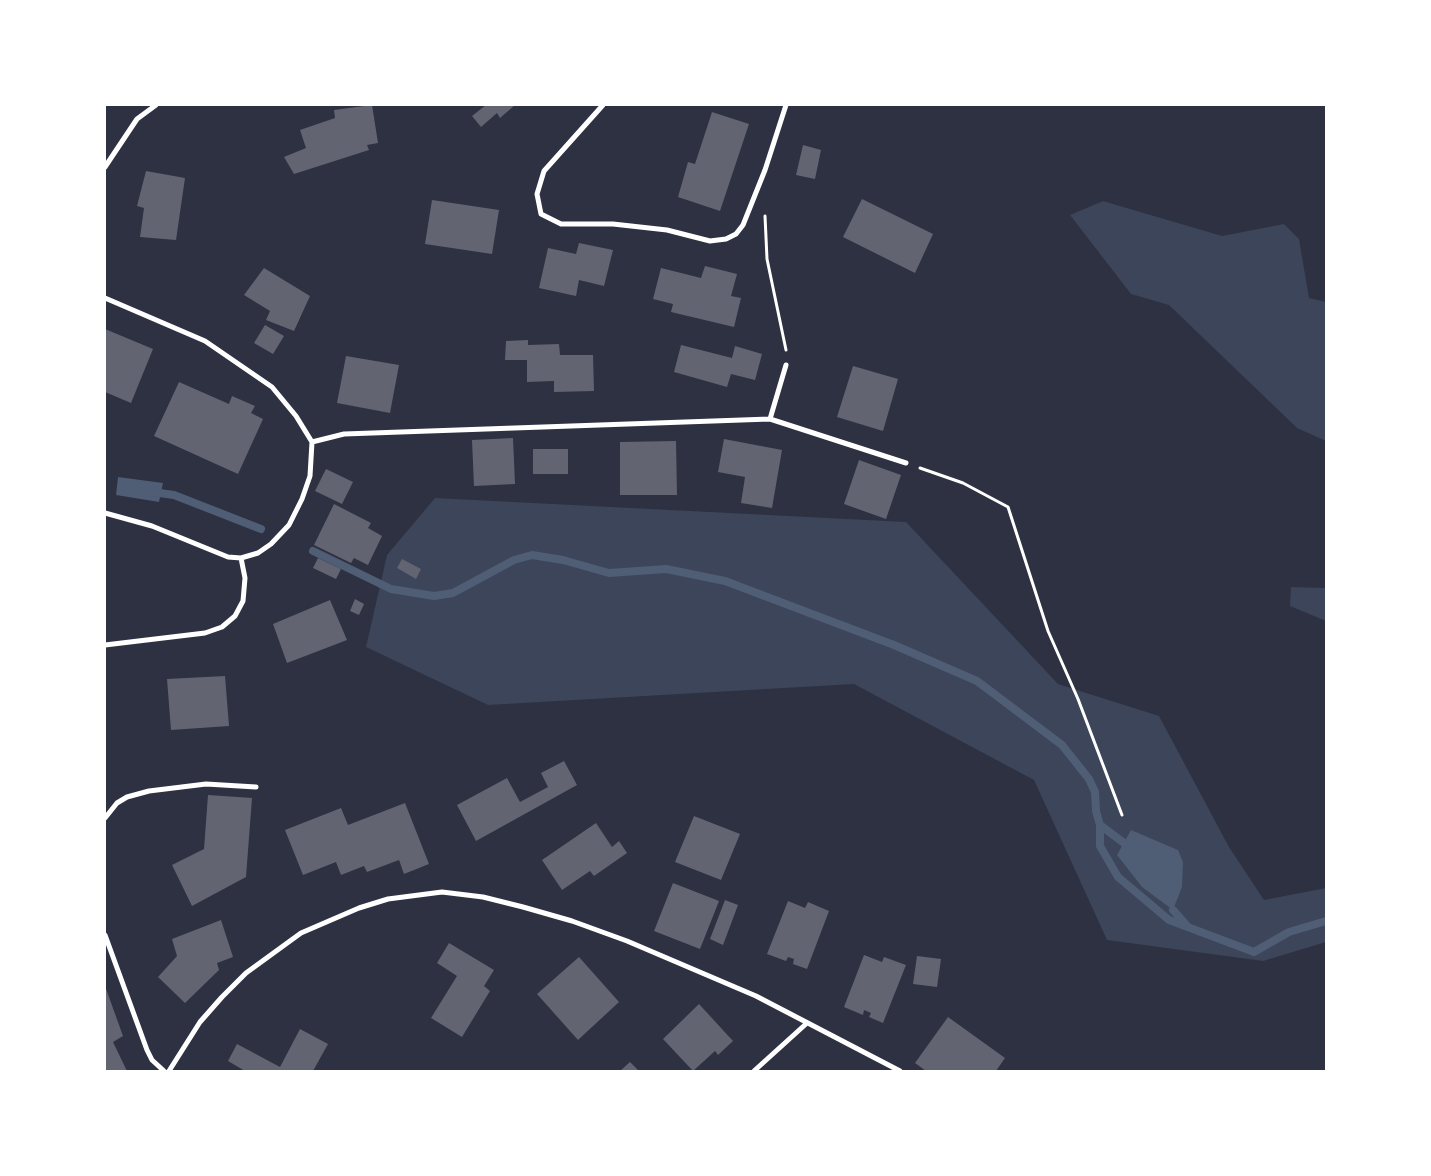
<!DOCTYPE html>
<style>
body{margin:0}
#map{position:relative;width:1431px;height:1176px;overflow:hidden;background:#2d3142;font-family:"Alegreya Sans",sans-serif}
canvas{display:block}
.frame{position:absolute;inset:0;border:106px solid #fff;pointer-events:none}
</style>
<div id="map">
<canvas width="1431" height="1176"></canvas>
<div class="frame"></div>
</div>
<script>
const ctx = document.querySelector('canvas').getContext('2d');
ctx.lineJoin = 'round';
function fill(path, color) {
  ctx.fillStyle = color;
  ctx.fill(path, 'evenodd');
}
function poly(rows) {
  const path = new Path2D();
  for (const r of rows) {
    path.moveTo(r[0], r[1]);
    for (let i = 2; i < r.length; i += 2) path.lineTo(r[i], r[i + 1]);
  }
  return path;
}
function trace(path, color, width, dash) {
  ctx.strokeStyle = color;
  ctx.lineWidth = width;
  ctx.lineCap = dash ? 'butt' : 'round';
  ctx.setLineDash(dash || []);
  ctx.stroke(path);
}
const green = poly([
 [1103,201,1222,236,1284,224,1299,239,1309,298,1326,302,1326,441,1297,428,1169,305,1131,294,1070,215],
 [435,498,906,522,1058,684,1159,716,1229,847,1264,900,1326,888,1326,942,1263,961,1107,940,1034,780,854,684,488,705,366,647,387,555],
 [1291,587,1326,588,1326,621,1290,606]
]);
const water = poly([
 [118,477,163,483,159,502,116,495],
 [1131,830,1178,850,1183,862,1182,887,1173,910,1142,887,1117,855]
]);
const stream = poly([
 [152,492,174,495,261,529],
 [313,551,391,589,434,596,453,593,514,560,532,555,563,560,609,573,666,569,725,581,894,645,977,681,1062,745,1089,779,1095,792,1096,811,1100,825,1100,846,1118,877,1169,920,1254,952,1289,932,1326,921],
 [1100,825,1124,843],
 [1173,910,1187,926]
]);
const building = poly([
 [372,105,378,143,367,145,369,150,294,174,284,157,306,148,300,130,335,118,334,110],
 [486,105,515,105,500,118,497,113,481,127,472,116],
 [712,112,749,124,720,211,678,197,688,162,695,164],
 [803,145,821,150,815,179,796,175],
 [146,171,185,178,176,240,140,237,144,208,137,206],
 [862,199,933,234,915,273,843,237],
 [432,200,499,210,492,254,425,244],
 [579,243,613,250,604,286,579,280,576,296,539,288,548,248,576,254],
 [705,266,737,274,731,296,741,298,734,327,671,312,673,304,653,299,661,268,701,278],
 [264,268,310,296,294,331,266,320,270,311,244,295],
 [265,325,284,336,273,354,254,343],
 [105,329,153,349,131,403,105,392],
 [528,340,528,345,559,344,560,355,593,355,594,391,554,392,554,381,527,382,527,360,505,360,506,341],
 [681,345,732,358,735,346,762,354,755,380,731,374,727,387,674,372],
 [346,356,399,365,390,413,337,403],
 [853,366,898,379,883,431,837,417],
 [179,382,229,404,232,396,255,406,251,413,263,419,238,474,154,436],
 [513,438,515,484,474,486,472,440],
 [724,439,782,450,772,508,741,503,745,477,718,472],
 [676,441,677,495,620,495,620,442],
 [533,449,568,449,568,474,533,474],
 [859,460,901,475,886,519,844,504],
 [326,469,353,482,342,504,315,491],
 [334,504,371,523,368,528,382,536,368,565,354,558,351,563,314,545],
 [318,558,341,569,336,579,313,568],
 [402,559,421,569,416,579,397,568],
 [355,599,364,604,359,615,350,611],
 [330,600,347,640,287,663,273,624],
 [225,676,229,726,171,730,167,679],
 [564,761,577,785,476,841,457,805,507,778,520,802,548,787,541,773],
 [208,795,252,798,246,877,192,906,172,865,204,849],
 [405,803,429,864,404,874,399,860,367,872,364,866,341,875,336,862,303,875,285,830,341,808,348,825],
 [694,816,740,834,721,880,675,862],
 [596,823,612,847,619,841,627,853,594,876,590,871,562,890,542,860],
 [673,883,719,901,700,949,654,931],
 [725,900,738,905,723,945,710,939],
 [788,901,805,908,808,902,829,911,807,969,793,964,794,959,788,957,786,961,767,954],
 [221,920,233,957,217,963,219,970,185,1003,158,977,177,956,172,939],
 [449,943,494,970,484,986,490,991,462,1037,431,1018,457,976,437,963],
 [864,955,882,962,884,957,906,965,883,1023,869,1017,871,1013,864,1010,863,1015,844,1007],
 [917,956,941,959,937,987,913,984],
 [579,957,619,1002,578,1040,537,994],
 [105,986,123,1036,113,1042,127,1071,105,1071],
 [699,1004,733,1041,718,1055,715,1051,693,1071,663,1039],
 [948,1017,1005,1058,996,1071,926,1071,915,1063],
 [300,1029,328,1044,313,1071,245,1071,228,1061,237,1044,280,1067],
 [630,1062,639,1071,620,1071]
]);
const path = poly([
 [765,216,767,259,786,350],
 [920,468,963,483,1008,507,1048,631,1078,699,1122,815]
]);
const minor = poly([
 [603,105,544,171,537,194,541,214,561,224,613,224,667,230,710,241,726,239,736,234,743,225,765,170,786,105],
 [105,167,137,119,156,105],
 [105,298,205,341,272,387,296,416,312,442,310,476,302,499,289,525,271,544,258,553,241,558,228,557,152,526,105,513],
 [770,419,906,463],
 [312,442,344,434,770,419,786,365],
 [105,645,205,633,222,627,235,616,243,601,245,578,241,558],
 [105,818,117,803,127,797,149,791,206,784,256,787],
 [105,935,147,1050,152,1060,164,1071],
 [169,1071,200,1022,222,997,246,973,301,933,359,908,388,899,442,892,483,897,523,907,572,921,627,941,756,996,900,1071],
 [754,1071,807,1023]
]);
fill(green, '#3c4559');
fill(water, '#4f5d75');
trace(stream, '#4f5d75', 8);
fill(building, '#626471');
trace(path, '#fff', 3);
trace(minor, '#fff', 5);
</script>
